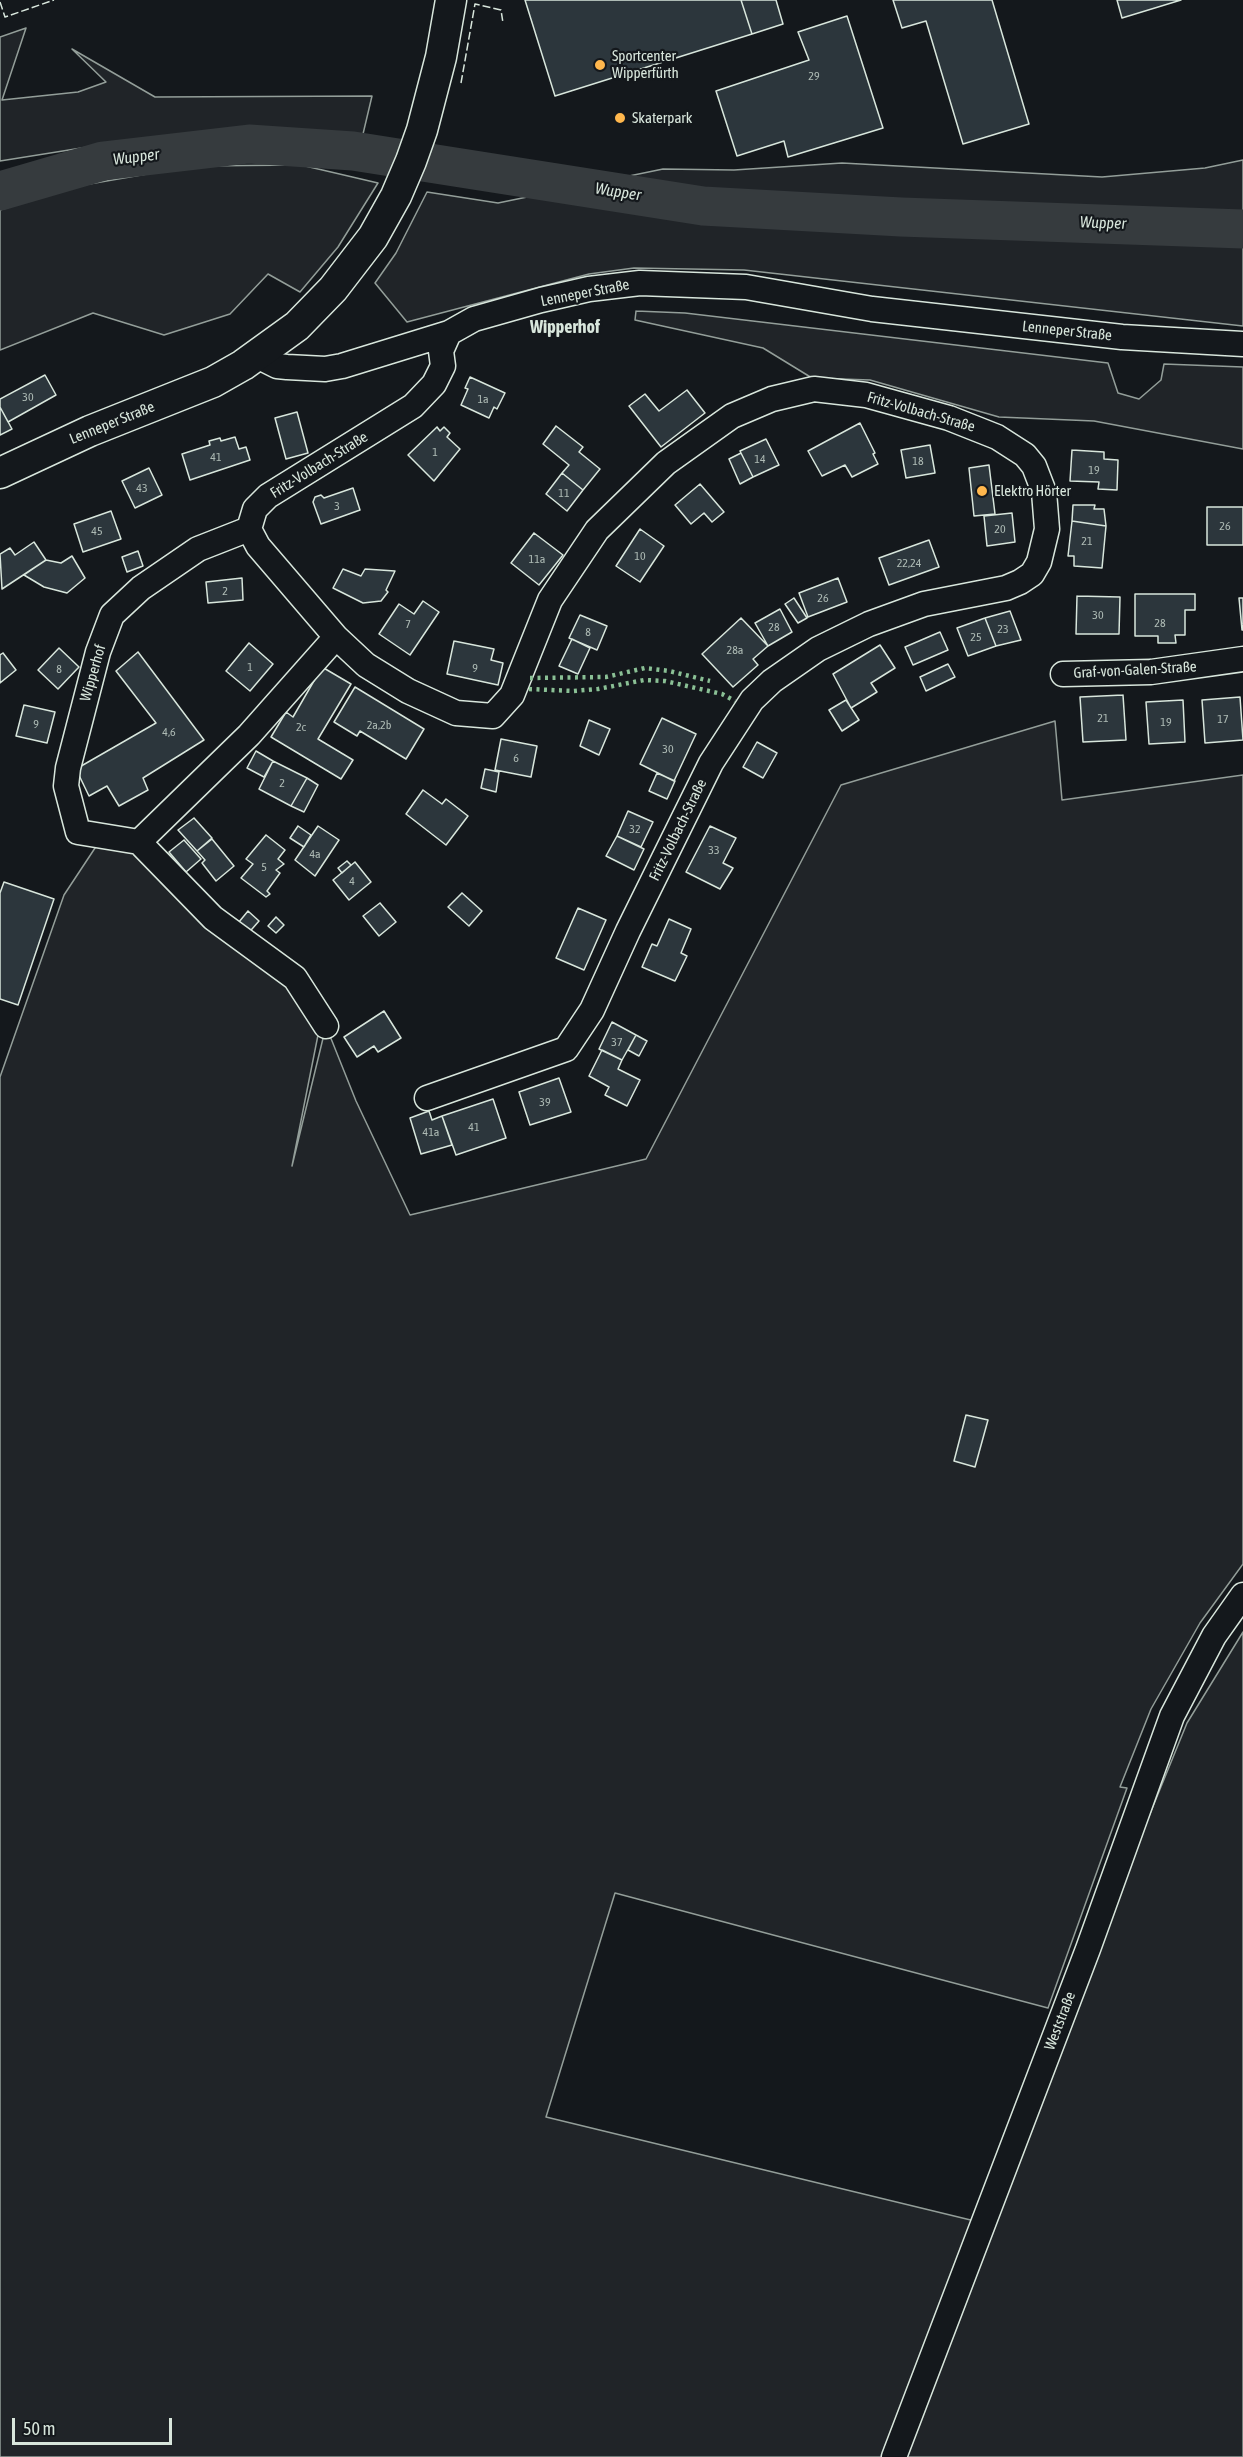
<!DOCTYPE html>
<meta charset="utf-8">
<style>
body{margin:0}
#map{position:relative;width:1243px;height:2457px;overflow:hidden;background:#14181c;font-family:"Asap Condensed",sans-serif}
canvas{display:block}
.scale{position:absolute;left:12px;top:2418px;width:160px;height:27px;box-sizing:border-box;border:3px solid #d8e6dc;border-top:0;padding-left:8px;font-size:18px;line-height:21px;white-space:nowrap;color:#d8e6dc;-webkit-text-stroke:4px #14181c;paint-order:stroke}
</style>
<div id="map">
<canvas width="1243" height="2457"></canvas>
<div class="scale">50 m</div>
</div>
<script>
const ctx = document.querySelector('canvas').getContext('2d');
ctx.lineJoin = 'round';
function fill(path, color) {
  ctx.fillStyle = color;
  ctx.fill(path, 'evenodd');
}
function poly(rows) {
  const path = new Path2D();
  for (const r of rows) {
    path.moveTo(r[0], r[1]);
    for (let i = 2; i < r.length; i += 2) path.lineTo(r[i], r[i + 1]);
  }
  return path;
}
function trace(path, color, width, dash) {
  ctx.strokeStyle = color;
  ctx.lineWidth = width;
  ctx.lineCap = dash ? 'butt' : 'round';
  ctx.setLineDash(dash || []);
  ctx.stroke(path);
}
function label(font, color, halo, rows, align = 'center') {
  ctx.font = font + ' "Asap Condensed",sans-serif';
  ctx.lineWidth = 4.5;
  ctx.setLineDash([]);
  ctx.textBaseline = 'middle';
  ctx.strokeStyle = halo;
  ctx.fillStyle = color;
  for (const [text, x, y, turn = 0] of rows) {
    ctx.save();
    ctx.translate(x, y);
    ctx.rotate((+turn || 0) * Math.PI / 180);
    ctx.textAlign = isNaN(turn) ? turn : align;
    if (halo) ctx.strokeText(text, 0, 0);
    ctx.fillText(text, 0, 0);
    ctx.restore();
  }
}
const green = poly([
 [26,28,2,100,78,92,106,82,72,49,155,97,372,96,363,134,313,132,138,139,0,161,0,37,26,28],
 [1243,160,1243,326,744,270,634,268,589,274,407,322,375,283,396,253,427,192,498,203,663,169,734,170,842,163,1102,177,1205,168,1243,160],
 [301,165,378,183,338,247,300,292,268,274,230,314,164,335,93,313,0,350,0,210,72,187,193,166,301,165],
 [636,311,685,313,1108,363,1118,393,1139,399,1161,380,1164,364,1243,367,1243,449,1094,421,999,417,870,380,812,378,763,348,635,320,636,311],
 [1055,721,1062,800,1243,775,1243,1564,1200,1623,1151,1709,1120,1787,1127,1788,1048,2008,615,1893,546,2117,983,2223,1187,1723,1243,1632,1243,2457,0,2457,0,1077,64,895,97,845,136,849,291,988,319,1030,292,1166,326,1026,356,1101,410,1215,646,1159,841,785,1055,721]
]);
const river = poly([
 [0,191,103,161,249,144,353,151,703,206,901,217,1243,229]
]);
const building = poly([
 [525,0,741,0,752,34,555,96,525,0],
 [741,0,776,0,783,24,752,34,741,0],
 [893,0,992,0,1029,124,963,144,926,21,902,28,893,0],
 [1117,0,1181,0,1122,18,1117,0],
 [847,16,883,128,788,157,784,141,737,156,716,91,809,60,798,32,847,16],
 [45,375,56,395,8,422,0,407,0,399,45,375],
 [470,377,505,393,497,409,494,407,489,418,461,405,468,389,465,388,470,377],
 [687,390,705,413,661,447,629,406,645,394,659,411,687,390],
 [0,407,12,429,0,435,0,407],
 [297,412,308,453,286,459,275,418,297,412],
 [860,423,875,453,873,454,878,464,852,477,845,465,822,476,808,451,860,423],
 [556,426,583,447,579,452,600,469,583,490,562,473,569,465,543,444,556,426],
 [437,427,440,431,444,427,450,433,447,437,460,449,434,481,408,455,437,427],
 [235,437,239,449,246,447,250,460,190,480,182,454,210,445,209,441,220,438,221,441,235,437],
 [766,439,779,465,753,477,740,451,766,439],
 [930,445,935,473,906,478,901,450,930,445],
 [1072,450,1104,452,1104,459,1118,460,1117,490,1098,489,1099,482,1070,481,1072,450],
 [741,453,753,477,740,484,729,459,741,453],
 [989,465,995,514,974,516,969,468,989,465],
 [149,468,162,495,135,508,122,481,149,468],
 [562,473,583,490,567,511,546,494,562,473],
 [700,484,724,512,712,522,704,513,691,524,675,505,700,484],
 [353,488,360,510,321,524,313,502,315,497,321,495,324,498,353,488],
 [1073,505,1095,505,1094,509,1104,509,1106,526,1072,521,1073,505],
 [1207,507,1243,507,1243,545,1207,545,1207,507],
 [111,511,121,539,83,552,74,524,111,511],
 [1012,513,1015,542,987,546,984,516,1012,513],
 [1072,521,1106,526,1102,568,1074,566,1074,556,1068,556,1072,521],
 [640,529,664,546,640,582,616,566,640,529],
 [534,533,563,555,539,585,511,563,534,533],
 [929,540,939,567,889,585,879,558,929,540],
 [34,542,46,560,2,589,0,554,10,548,15,555,34,542],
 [138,551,143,566,127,572,122,557,138,551],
 [72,556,85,578,67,593,44,587,24,575,46,560,61,563,72,556],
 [343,569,361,576,365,569,395,571,386,590,388,592,381,601,363,603,333,588,343,569],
 [242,578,243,600,208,603,206,582,242,578],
 [838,578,847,602,808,617,799,593,838,578],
 [1135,594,1195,594,1195,610,1185,610,1185,635,1175,635,1176,643,1158,643,1158,636,1135,636,1135,594],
 [1077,596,1120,597,1119,634,1076,634,1077,596],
 [794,598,807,618,798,623,785,604,794,598],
 [1239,598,1243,598,1243,630,1242,630,1239,598],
 [423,601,439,612,410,655,379,634,399,604,414,614,423,601],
 [780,609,792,632,768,646,755,623,780,609],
 [1010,611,1021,640,996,646,985,618,1010,611],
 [580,615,607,626,597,650,569,638,580,615],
 [741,618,768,646,753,659,758,665,733,687,702,654,741,618],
 [985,618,996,646,968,656,957,628,985,618],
 [940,632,948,650,913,665,905,647,940,632],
 [572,639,590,648,578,674,559,666,572,639],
 [454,641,494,649,491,660,503,663,498,685,447,674,454,641],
 [249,643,273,664,250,691,226,671,249,643],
 [880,645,895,668,871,683,877,692,851,708,833,674,880,645],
 [59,648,79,667,58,689,38,670,59,648],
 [138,652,204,740,143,778,148,790,119,806,107,786,89,796,76,769,156,723,116,671,138,652],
 [3,653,16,670,0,683,0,655,3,653],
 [948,664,955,677,926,691,920,677,948,664],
 [322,667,351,684,318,739,353,760,341,779,271,737,286,712,293,717,322,667],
 [355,687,424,729,406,759,360,731,357,736,334,722,355,687],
 [1123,695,1126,740,1083,742,1080,697,1123,695],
 [1240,697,1243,740,1205,743,1202,700,1240,697],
 [846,700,859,720,842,731,829,710,846,700],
 [1183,700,1185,742,1149,744,1146,702,1183,700],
 [24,705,55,712,47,743,16,736,24,705],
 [662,718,696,734,674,781,640,764,662,718],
 [589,720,610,729,599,755,580,746,589,720],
 [501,739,537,746,531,777,495,770,501,739],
 [757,742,777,753,763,778,743,767,757,742],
 [256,751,273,761,264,777,247,768,256,751],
 [273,761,307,778,291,806,259,789,273,761],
 [485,769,499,772,496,792,481,788,485,769],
 [657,773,675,781,667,799,649,791,657,773],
 [307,778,318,785,304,812,291,806,307,778],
 [423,790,442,804,446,799,468,816,446,845,406,814,423,790],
 [628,811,653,822,641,847,617,836,628,811],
 [194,818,212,838,197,851,178,830,194,818],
 [298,826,311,835,304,847,290,838,298,826],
 [318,826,339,840,315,876,295,860,318,826],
 [710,826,736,838,723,863,733,868,720,889,686,872,710,826],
 [266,835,285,850,278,859,284,864,276,870,280,873,267,891,270,894,266,897,241,878,253,864,246,859,266,835],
 [617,836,644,849,634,870,606,856,617,836],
 [212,839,234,866,216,881,202,863,205,860,197,851,212,839],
 [184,840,201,859,186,872,169,852,184,840],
 [347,861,351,865,342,873,338,868,347,861],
 [355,862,371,882,349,900,333,880,355,862],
 [4,882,54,899,18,1005,0,999,0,893,4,882],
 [462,893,482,911,469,926,448,907,462,893],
 [380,903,396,922,379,936,363,916,380,903],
 [578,908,606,920,584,970,556,958,578,908],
 [248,911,259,921,245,937,234,928,248,911],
 [276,917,284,925,276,933,268,926,276,917],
 [669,919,691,929,681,953,687,956,675,981,642,967,652,944,657,946,669,919],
 [384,1011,401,1038,378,1052,374,1046,357,1057,344,1037,384,1011],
 [612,1022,636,1035,622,1060,599,1049,612,1022],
 [636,1035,647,1041,639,1056,628,1050,636,1035],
 [602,1050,622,1060,618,1069,640,1080,627,1106,605,1095,609,1087,589,1076,602,1050],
 [559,1078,571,1112,530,1125,519,1092,559,1078],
 [493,1099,506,1138,456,1155,442,1116,493,1099],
 [429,1111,432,1120,442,1116,452,1145,421,1154,410,1118,429,1111],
 [966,1415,988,1420,975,1467,954,1461,966,1415]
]);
const minor = poly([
 [257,356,277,366,287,367,325,369,342,366,449,333,474,319,541,300,589,289,640,283,746,287,872,309,1122,337,1243,344],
 [249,529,198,549,141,588,112,615,98,652,68,768,66,786,78,832,139,842,249,735,336,637],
 [1063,674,1151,672,1243,659],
 [139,842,213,918,295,978,326,1026],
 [427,1098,566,1049,592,1010,628,931,711,763,752,700,772,681,818,649,869,624,924,604,1006,588,1020,582,1032,574,1039,562,1047,529,1044,492,1034,466,1025,455,997,437,949,418,866,395,814,389,772,399,732,416,666,463,597,530,550,600,512,695,493,716,456,713,408,691,366,665,336,637,258,546,249,529,255,509,268,496,413,406,434,384,443,366,441,351,449,333],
 [894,2457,1088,1949,1172,1716,1214,1636,1243,1595]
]);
const major = poly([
 [0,473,90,431,213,382,243,365,297,326,333,289,373,237,396,196,411,161,422,130,441,57,451,0]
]);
const hedge = poly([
 [530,678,606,677,645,668,669,671,710,681],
 [529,689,573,691,598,689,644,680,665,681,722,694,735,701]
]);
const fence = poly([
 [0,2,5,17,54,0],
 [461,83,475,4,501,10,503,23]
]);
const markers = [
 [600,65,6,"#ffb74d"],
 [620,118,6,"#ffb74d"],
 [982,491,6,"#ffb74d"]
];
const numberNames = [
 ["29",814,76],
 ["30",28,397],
 ["1a",483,399],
 ["1",435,452],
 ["41",216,457],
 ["14",760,459],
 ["18",918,461],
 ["19",1094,470],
 ["43",142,488],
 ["11",564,493],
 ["3",337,506],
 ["26",1225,526],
 ["20",1000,529],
 ["45",97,531],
 ["21",1087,541],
 ["10",640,556],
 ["11a",537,559],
 ["22,24",909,563],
 ["2",225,591],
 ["26",823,598],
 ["30",1098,615],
 ["28",1160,623],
 ["7",408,624],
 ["28",774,627],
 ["23",1003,629],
 ["8",588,632],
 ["25",976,637],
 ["28a",735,650],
 ["1",250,667],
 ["9",475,668],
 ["8",59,669],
 ["21",1103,718],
 ["17",1223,719],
 ["19",1166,722],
 ["9",36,724],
 ["2a,2b",379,725],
 ["2c",301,727],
 ["4,6",169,732],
 ["30",668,749],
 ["6",516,758],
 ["2",282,783],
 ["32",635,829],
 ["33",714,850],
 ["4a",315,854],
 ["5",264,867],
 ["4",352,881],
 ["37",617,1042],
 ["39",545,1102],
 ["41",474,1127],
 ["41a",431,1132]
];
const poiNames = [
 ["Sportcenter",612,56],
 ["Wipperfürth",612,73],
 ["Skaterpark",632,118],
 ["Elektro Hörter",994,491]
];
const streetNames = [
 ["Lenneper Straße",585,293,-11],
 ["Lenneper Straße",1067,331,6],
 ["Fritz-Volbach-Straße",921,412,16],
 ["Lenneper Straße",112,423,-22],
 ["Fritz-Volbach-Straße",319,465,-32],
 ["Graf-von-Galen-Straße",1135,670,-3],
 ["Wipperhof",93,673,-74],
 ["Fritz-Volbach-Straße",678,830,-64],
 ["Weststraße",1060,2021,-69]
];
const waterNames = [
 ["Wupper",136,157,-7],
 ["Wupper",618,192,9],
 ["Wupper",1103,223,2]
];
const quarterNames = [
 ["Wipperhof",565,327]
];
fill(green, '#202428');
trace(green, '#939e99', 1.5);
trace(river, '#363b3e', 39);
fill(building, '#2c363c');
trace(building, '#d8e6dc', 1.5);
trace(minor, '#d8e6dc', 27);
trace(major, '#d8e6dc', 33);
trace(minor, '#14181c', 24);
trace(major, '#14181c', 30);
trace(hedge, '#8ac095', 4.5, [3, 4.5]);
trace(fence, '#d8e6dc', 1.5, [8, 3]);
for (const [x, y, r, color] of markers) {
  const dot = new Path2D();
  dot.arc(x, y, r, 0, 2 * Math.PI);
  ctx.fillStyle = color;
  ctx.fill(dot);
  trace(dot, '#14181c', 2);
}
label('12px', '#adbab4', null, numberNames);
label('15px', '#d8e6dc', '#14181c', poiNames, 'left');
label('15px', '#d8e6dc', '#14181c', streetNames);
label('italic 16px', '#d8e6dc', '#14181c', waterNames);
label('bold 18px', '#d8e6dc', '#14181c', quarterNames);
</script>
